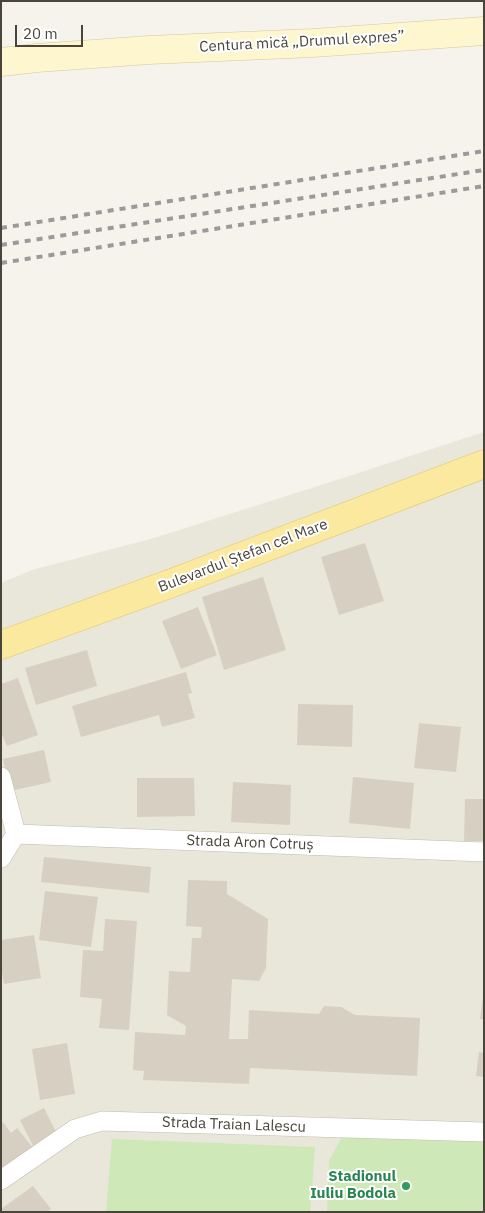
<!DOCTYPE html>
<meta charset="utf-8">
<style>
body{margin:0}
#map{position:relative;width:485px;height:1213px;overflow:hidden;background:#f5f3ec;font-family:"IBM Plex Sans",sans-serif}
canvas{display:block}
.frame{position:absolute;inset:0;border:2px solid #4a453a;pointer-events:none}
.scale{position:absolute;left:15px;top:25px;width:68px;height:22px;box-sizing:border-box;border:2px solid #4a453a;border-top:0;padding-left:6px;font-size:15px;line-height:18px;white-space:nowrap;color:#4a453a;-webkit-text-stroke:4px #fff;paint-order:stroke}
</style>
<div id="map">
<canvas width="485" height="1213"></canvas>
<div class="frame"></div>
<div class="scale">20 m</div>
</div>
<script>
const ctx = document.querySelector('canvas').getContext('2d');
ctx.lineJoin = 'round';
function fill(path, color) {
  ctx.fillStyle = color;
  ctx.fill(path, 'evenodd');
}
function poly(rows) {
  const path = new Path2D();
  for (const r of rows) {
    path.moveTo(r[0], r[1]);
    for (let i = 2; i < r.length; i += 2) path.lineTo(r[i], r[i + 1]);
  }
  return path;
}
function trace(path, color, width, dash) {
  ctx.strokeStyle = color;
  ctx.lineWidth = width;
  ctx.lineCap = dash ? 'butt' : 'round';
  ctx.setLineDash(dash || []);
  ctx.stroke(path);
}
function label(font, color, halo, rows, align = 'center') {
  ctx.font = font + ' "IBM Plex Sans",sans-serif';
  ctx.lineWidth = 4;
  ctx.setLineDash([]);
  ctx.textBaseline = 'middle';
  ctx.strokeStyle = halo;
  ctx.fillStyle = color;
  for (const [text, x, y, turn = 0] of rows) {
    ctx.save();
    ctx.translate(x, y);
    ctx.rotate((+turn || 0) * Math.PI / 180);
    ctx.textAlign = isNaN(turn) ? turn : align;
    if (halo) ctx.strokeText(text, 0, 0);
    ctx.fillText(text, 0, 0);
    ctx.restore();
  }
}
const residential = poly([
 [484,432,484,1212,1,1212,1,583,32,570,154,538,340,479]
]);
const green = poly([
 [342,1137,484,1137,484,1212,327,1212,329,1161],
 [112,1139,315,1147,310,1212,106,1212]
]);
const building = poly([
 [365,543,384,601,339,615,321,557],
 [263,577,286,650,224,670,202,597],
 [198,607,217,655,181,669,162,621],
 [87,650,97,686,36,705,25,668],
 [186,672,192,693,188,694,195,718,162,727,159,715,81,737,72,706],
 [18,678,38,735,7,746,1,732,1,684],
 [298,704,353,705,352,747,297,745],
 [419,723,461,727,456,772,414,768],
 [44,750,51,782,10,791,3,759],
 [353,777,414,783,410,829,349,823],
 [137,778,194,778,195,816,137,817],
 [233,782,291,785,290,825,231,822],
 [465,799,484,799,484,841,464,841],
 [44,857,151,867,149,893,41,882],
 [188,880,227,881,227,894,268,919,266,968,259,981,232,979,229,1039,248,1039,249,1010,319,1014,324,1006,341,1007,355,1015,420,1018,417,1076,250,1068,249,1084,143,1080,144,1071,133,1070,135,1032,185,1035,186,1026,167,1015,169,971,190,972,192,938,201,938,202,927,186,926],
 [45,891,98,897,91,947,39,940],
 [105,919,137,921,129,1030,99,1028,102,999,80,997,83,950,103,951],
 [34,935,41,978,4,984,1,967,1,940],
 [483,997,484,997,484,1019,480,1019],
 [67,1043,75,1094,40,1100,32,1049],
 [479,1052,484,1053,484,1077,476,1076],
 [44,1108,58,1136,34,1148,20,1120],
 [3,1122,11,1133,17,1128,34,1149,1,1172,1,1124],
 [33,1186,51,1209,47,1212,2,1212,1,1209]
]);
const street = poly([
 [1,777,16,834],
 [16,834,484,852],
 [1,858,16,834],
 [1,1180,75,1129,102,1121,484,1132]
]);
const secondary = poly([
 [1,62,37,58,149,50,313,43,484,31]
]);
const primary = poly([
 [1,645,172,583,484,464]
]);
const rail = poly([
 [1,228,484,151],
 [1,245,484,170],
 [1,263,484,186]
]);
const markers = [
 [406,1186,5,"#2e9e5b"]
];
const streetNames = [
 ["Centura mică „Drumul expres”",302,42,-3],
 ["Bulevardul Ștefan cel Mare",243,556,-21],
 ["Strada Aron Cotruș",250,843,2],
 ["Strada Traian Lalescu",234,1125,2]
];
const leisureNames = [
 ["Stadionul",396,1177],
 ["Iuliu Bodola",396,1194]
];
fill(residential, '#e9e6da');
fill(green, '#cee8b7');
fill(building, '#d7d0c2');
trace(street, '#c1bcaf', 20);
trace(secondary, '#d3c99d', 29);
trace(primary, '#e0c86f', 29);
trace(street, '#fff', 19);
trace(secondary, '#fdf6cf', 28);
trace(primary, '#fbe9a0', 28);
trace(rail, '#9a9a9a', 4, [6, 6]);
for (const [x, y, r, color] of markers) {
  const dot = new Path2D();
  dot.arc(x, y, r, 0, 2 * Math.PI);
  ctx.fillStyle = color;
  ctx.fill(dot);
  trace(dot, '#fff', 2);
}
label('15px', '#4a453a', '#fff', streetNames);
label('bold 15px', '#27864d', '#fff', leisureNames, 'right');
</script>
